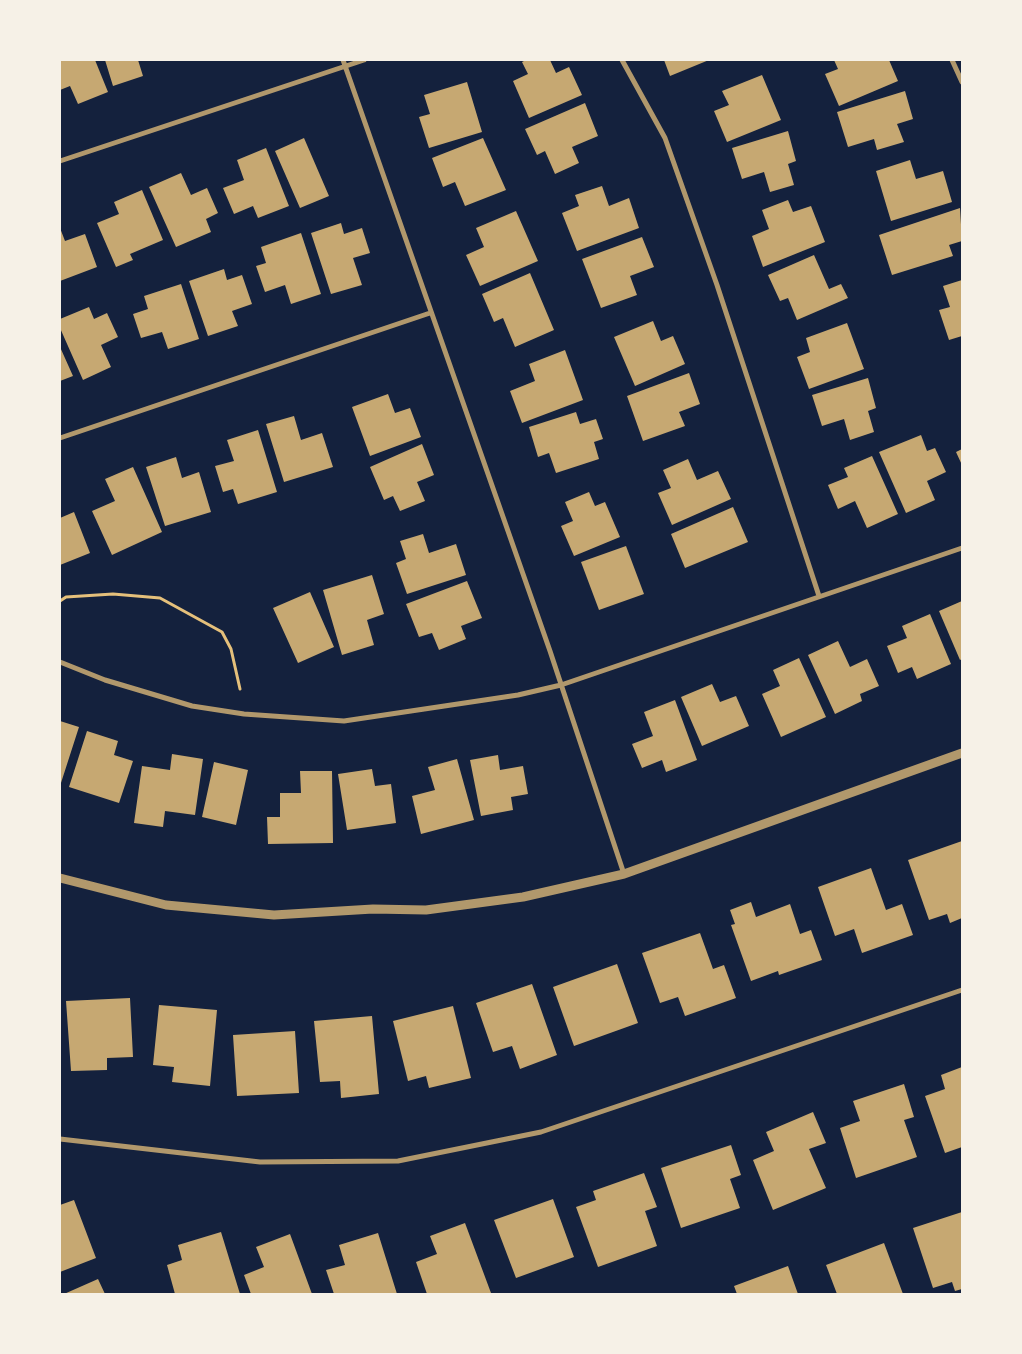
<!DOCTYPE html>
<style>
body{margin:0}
#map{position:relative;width:1022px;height:1354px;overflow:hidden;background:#14213d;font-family:"Noto Sans",sans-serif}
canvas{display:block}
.frame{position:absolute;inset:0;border:61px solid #f6f1e7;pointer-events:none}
</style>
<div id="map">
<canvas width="1022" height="1354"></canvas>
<div class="frame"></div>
</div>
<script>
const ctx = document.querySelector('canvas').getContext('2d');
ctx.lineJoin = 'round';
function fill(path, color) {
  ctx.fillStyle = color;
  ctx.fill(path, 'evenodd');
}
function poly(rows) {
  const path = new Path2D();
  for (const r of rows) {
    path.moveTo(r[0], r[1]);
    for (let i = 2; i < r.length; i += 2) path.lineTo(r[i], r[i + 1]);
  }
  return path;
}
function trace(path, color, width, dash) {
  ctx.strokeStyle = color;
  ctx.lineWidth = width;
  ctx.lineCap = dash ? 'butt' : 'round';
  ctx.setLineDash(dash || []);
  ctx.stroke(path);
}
const building = poly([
 [60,60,95,60,108,92,78,104,70,86,60,90],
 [105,60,138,60,143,76,113,86],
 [526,60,550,60,556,73,569,67,582,95,529,118,513,81,528,74,522,62],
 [664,60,709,60,670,76],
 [834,60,889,60,898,81,839,106,825,74,838,69],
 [762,75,781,120,727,142,714,111,729,105,722,91],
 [467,82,482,132,429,148,419,117,430,114,424,95],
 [905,91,913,119,897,124,904,142,877,150,874,139,848,147,837,112],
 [585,103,598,136,572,147,579,163,555,174,545,151,537,155,525,129],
 [788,131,796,161,788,164,794,185,770,192,764,172,742,179,732,148],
 [304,138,329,196,300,208,275,151],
 [483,138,506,190,465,206,455,182,443,187,432,158],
 [266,148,289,206,258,218,253,206,234,214,223,188,244,180,237,160],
 [910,160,916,179,943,171,952,202,891,221,876,171],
 [181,173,191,195,207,188,218,213,206,219,211,232,176,247,149,187],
 [602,186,609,206,629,198,639,228,577,251,562,213,579,206,575,195],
 [142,190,163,240,130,254,133,260,116,267,97,223,119,214,114,202],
 [788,200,793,212,811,206,825,242,763,267,752,236,769,229,762,210],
 [960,208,962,241,949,245,953,256,892,275,879,235],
 [516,211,538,261,480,286,466,255,484,247,476,228],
 [341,223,344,234,362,228,370,253,353,258,362,285,331,294,311,233],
 [60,228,65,241,85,234,97,267,60,281],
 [301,233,321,294,291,304,285,285,265,292,256,266,266,263,261,247],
 [642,237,654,267,630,276,637,295,601,308,582,259],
 [814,255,829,289,841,284,848,298,797,320,788,298,780,301,768,275],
 [224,269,227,280,242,275,252,304,232,311,238,326,208,336,189,281],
 [530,273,554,330,515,347,503,318,494,322,482,294],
 [962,280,962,336,949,340,939,310,950,307,943,286],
 [181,284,199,339,168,349,162,332,141,338,133,314,148,309,144,296],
 [89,307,94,319,107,313,118,337,101,345,111,367,83,380,60,328,60,319],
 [653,321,661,341,673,336,685,364,635,386,614,337],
 [847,323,864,369,809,389,797,357,810,352,806,338],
 [60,347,73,376,60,381],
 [565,350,583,400,522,423,510,391,535,381,529,364],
 [689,373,700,404,679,412,685,426,643,441,627,396],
 [868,378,876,408,868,411,874,432,850,440,844,419,822,426,812,395],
 [388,394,395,413,410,408,421,437,370,456,352,407],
 [576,412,580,424,596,419,603,439,594,442,599,459,556,473,549,453,538,457,529,427],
 [294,416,301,440,322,433,333,467,284,482,266,424],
 [258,430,277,492,238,504,233,489,223,492,215,466,234,461,227,440],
 [921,435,927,451,935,448,946,472,927,481,935,500,906,513,879,452],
 [422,444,434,475,417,482,425,501,400,511,393,496,384,500,370,467],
 [962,449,962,465,956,452],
 [872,456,898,514,867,528,855,501,838,509,828,485,848,477,844,468],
 [176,457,182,478,199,472,211,512,165,526,146,467],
 [688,459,697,480,718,471,731,499,672,525,658,493,671,488,663,470],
 [133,467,162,532,112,555,92,511,115,501,105,479],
 [589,492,595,506,605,502,620,537,574,556,561,526,573,521,565,502],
 [733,507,748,542,685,568,671,534],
 [74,512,90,553,60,565,60,518],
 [423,534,429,553,456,544,466,575,407,594,396,563,406,559,400,541],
 [626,546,644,594,599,610,581,562],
 [372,575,384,614,367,620,374,645,342,655,323,590],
 [467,581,482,618,461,626,466,639,439,650,432,633,419,637,406,604],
 [310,592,334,647,298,663,273,608],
 [962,601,962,659,960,660,939,611],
 [930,614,951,664,917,679,912,667,898,673,887,646,907,638,902,626],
 [838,641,850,667,867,659,879,686,860,694,862,701,835,714,808,655],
 [799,658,826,717,781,737,762,694,780,686,773,670],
 [712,684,720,702,736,696,749,726,702,746,681,697],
 [675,700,697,760,666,772,662,760,642,768,632,744,653,736,644,712],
 [60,721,79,727,60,786],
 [87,731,118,741,114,755,133,761,119,803,69,787],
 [172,754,203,759,195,815,165,811,163,827,134,823,142,766,170,770],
 [498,755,500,770,523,766,528,794,511,797,513,810,481,816,470,760],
 [457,759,474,820,421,834,412,796,435,790,428,767],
 [214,762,248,770,236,825,202,817],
 [372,769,375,786,391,784,396,823,347,830,338,774],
 [300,771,332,771,333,843,268,844,267,817,280,817,280,793,301,793],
 [962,841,962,918,950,923,947,914,929,920,908,860],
 [871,868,886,910,902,904,913,935,862,953,854,929,835,936,818,887],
 [751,902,756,917,790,904,800,934,811,930,822,960,779,975,778,971,751,981,731,925,735,924,730,910],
 [700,933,713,969,724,965,736,998,685,1016,678,997,660,1003,642,953],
 [617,964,638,1023,574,1046,553,987],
 [532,984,557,1055,520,1069,512,1046,493,1052,476,1003],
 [130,998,133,1057,107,1058,107,1070,71,1071,66,1001],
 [159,1005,217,1010,210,1086,172,1082,174,1067,153,1065],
 [453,1006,471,1078,429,1088,426,1076,408,1081,393,1021],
 [372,1016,379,1094,341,1098,340,1081,320,1082,314,1021],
 [295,1031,299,1093,237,1096,233,1035],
 [962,1067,962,1147,945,1153,925,1096,945,1089,941,1075],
 [904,1084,914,1117,904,1120,917,1157,856,1178,840,1128,860,1121,853,1101],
 [813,1112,826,1143,809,1149,826,1188,773,1210,753,1160,774,1151,766,1132],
 [731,1145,741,1175,730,1179,740,1208,681,1228,661,1168],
 [644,1173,657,1207,645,1211,657,1246,598,1267,576,1207,596,1200,593,1191],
 [553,1199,574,1257,516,1278,494,1220],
 [74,1200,96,1258,60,1272,60,1205],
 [962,1212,962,1289,955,1291,952,1282,933,1288,913,1228],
 [465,1223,491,1293,427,1294,416,1262,437,1254,430,1236],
 [221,1232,240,1294,175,1294,167,1265,182,1260,178,1245],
 [378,1233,397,1294,334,1294,326,1270,345,1265,339,1245],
 [290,1234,312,1294,251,1294,244,1275,264,1267,256,1247],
 [884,1243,903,1294,837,1294,826,1265],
 [788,1266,798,1294,737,1294,734,1286],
 [98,1279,105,1294,64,1294]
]);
const path = poly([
 [60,601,66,597,113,594,160,598,222,632,231,649,240,689]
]);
const minor = poly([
 [343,60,550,651,624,874],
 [622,60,665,138,717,285,819,596],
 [952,60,962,82],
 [60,161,364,60],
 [60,438,430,313],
 [60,662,105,680,192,706,244,714,344,721,518,695,561,685,962,548],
 [60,1139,260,1162,398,1161,541,1132,962,990]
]);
const tertiary = poly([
 [60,878,166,905,274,915,373,909,426,910,523,897,624,874,962,753]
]);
fill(building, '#c6a872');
trace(path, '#e5c07b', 3);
trace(minor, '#b1986c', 5);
trace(tertiary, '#b1986c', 9);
</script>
